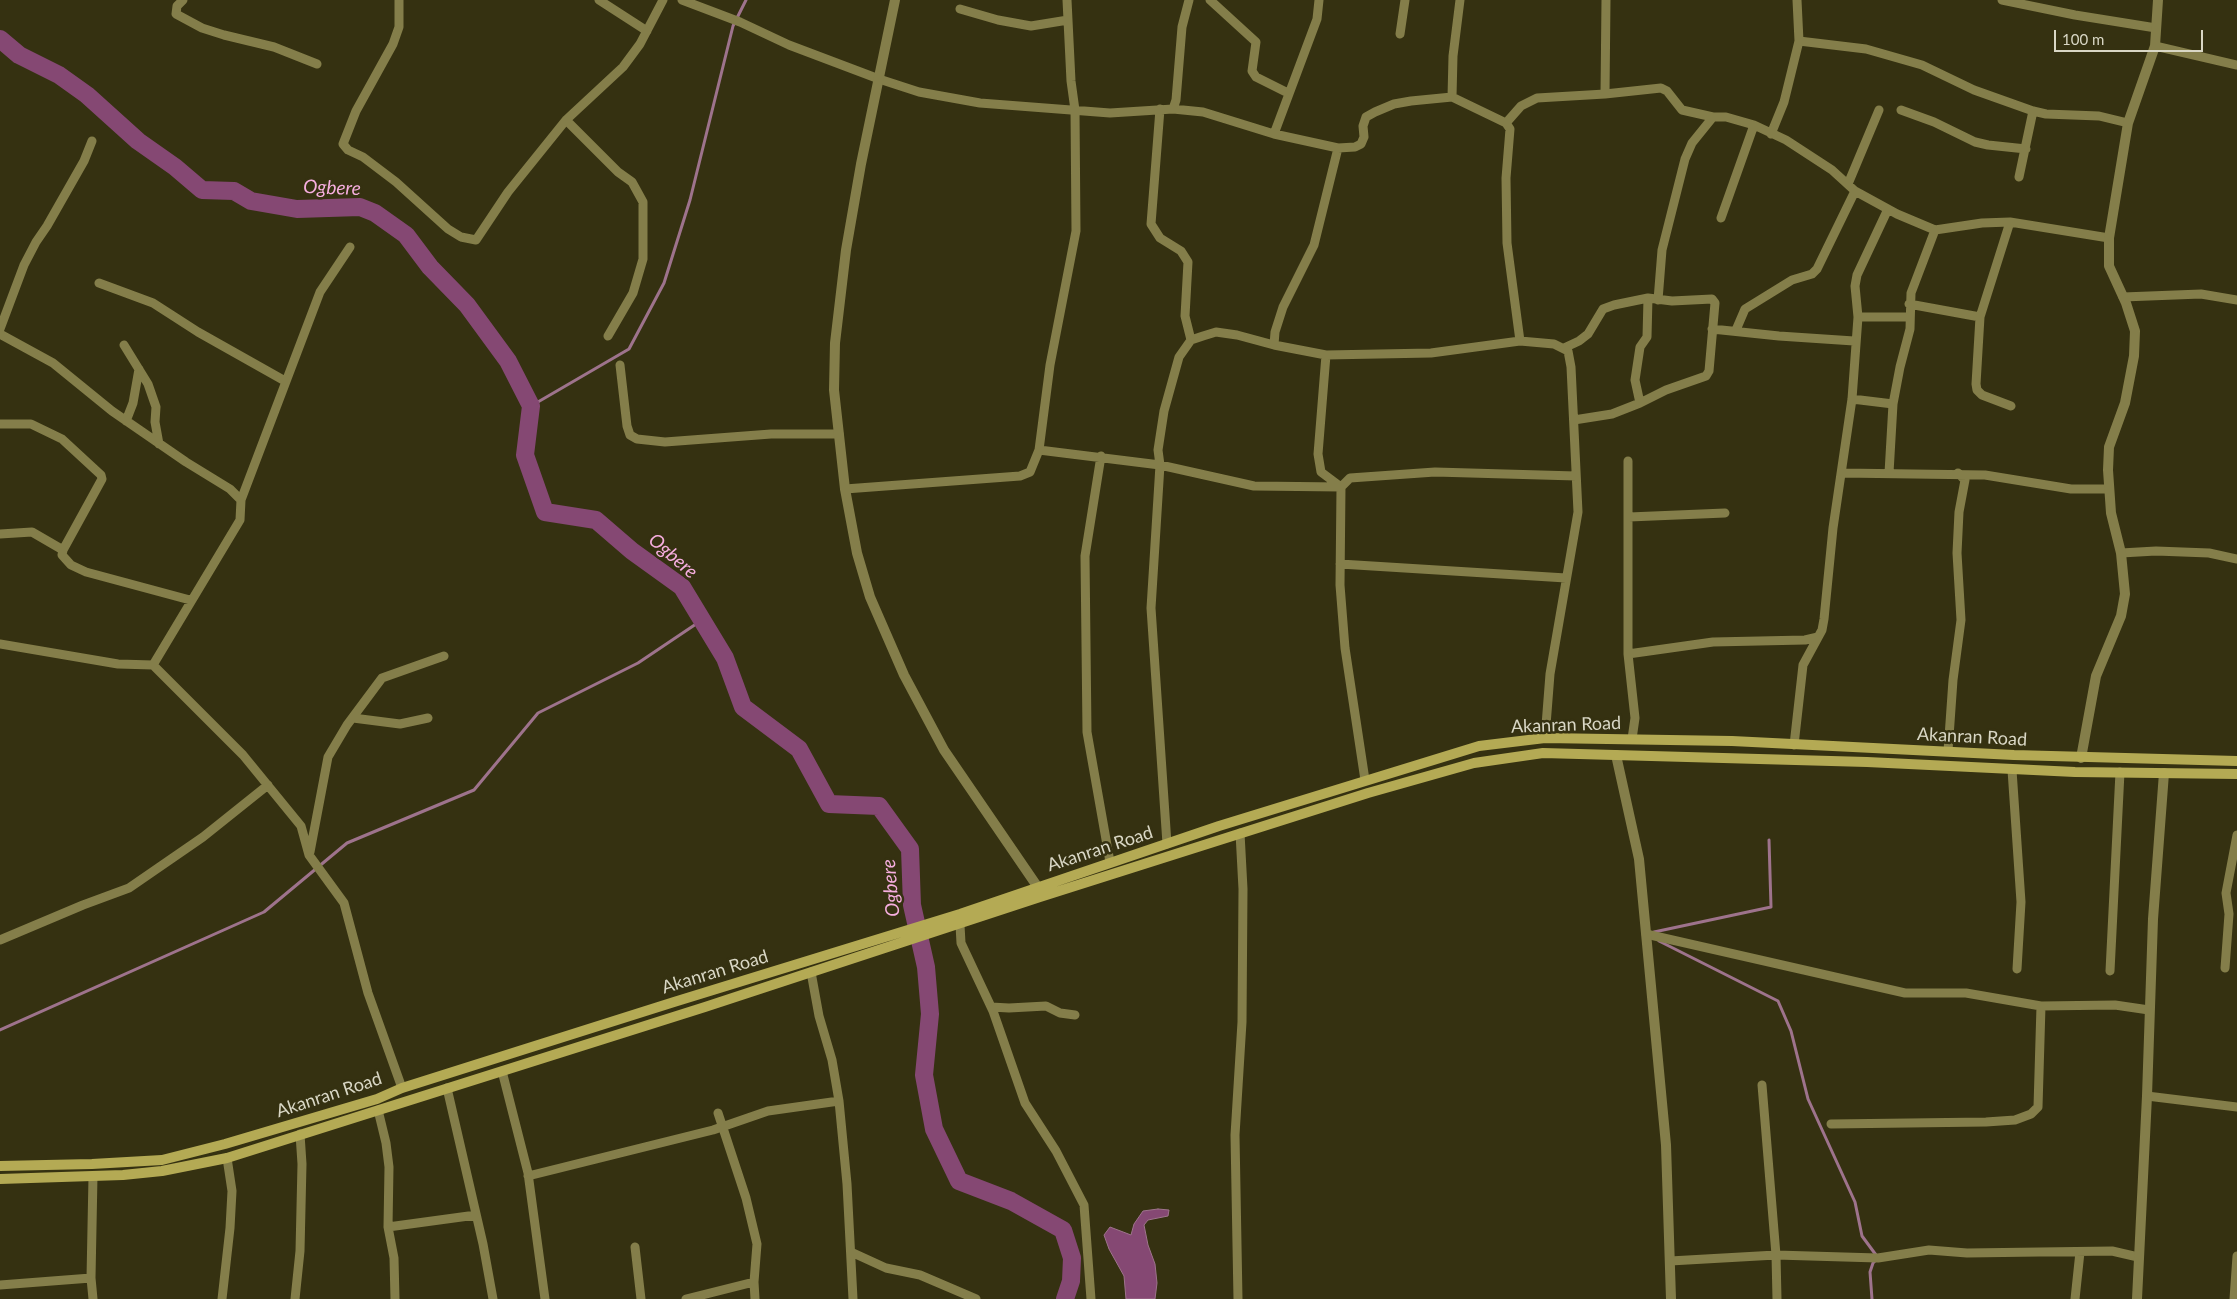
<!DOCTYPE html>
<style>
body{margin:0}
#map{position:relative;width:2237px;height:1299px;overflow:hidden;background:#353111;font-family:Lato,sans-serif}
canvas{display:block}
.scale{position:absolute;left:2054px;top:30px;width:149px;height:22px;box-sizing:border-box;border:2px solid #d9d7c5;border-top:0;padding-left:6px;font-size:15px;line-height:18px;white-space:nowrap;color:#d9d7c5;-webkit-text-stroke:4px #353111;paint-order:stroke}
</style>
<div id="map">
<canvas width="2237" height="1299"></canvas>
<div class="scale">100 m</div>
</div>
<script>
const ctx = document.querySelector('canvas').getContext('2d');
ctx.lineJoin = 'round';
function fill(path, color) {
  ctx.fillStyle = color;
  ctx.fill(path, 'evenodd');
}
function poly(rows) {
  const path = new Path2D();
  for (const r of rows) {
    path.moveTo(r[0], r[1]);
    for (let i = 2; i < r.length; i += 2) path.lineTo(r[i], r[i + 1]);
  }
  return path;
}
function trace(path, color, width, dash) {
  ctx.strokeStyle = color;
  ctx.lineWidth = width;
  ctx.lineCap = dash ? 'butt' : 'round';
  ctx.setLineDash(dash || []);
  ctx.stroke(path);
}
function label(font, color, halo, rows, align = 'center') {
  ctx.font = font + ' Lato,sans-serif';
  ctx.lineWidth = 5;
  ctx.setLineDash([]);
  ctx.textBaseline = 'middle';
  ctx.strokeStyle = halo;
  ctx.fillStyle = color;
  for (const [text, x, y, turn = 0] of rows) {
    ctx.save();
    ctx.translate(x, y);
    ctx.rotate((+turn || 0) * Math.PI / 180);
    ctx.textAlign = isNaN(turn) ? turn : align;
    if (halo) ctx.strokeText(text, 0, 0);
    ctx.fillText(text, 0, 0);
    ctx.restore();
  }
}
const water = poly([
 [1158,1209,1169,1210,1168,1216,1148,1220,1144,1225,1148,1245,1155,1264,1157,1283,1155,1299,1126,1299,1124,1276,1109,1249,1104,1235,1110,1227,1131,1235,1134,1224,1143,1211,1158,1209]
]);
const stream = poly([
 [531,406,629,349,664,283,690,200,733,26,746,0],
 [1654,932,1771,907,1769,840],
 [1659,941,1778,1001,1791,1031,1808,1099,1855,1202,1862,1236,1876,1255],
 [0,1030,264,912,347,843,474,790,538,713,638,663,702,620],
 [1872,1299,1870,1272,1873,1263,1876,1260]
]);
const river = poly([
 [0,39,19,55,59,75,87,95,138,141,175,167,202,190,234,191,251,201,297,209,360,207,375,213,406,235,430,267,467,305,508,361,531,406,525,455,545,512,596,520,632,551,682,587,725,658,743,707,799,749,829,804,879,806,910,849,912,905,926,967,930,1014,924,1075,934,1129,959,1181,1011,1201,1063,1230,1072,1258,1071,1281,1065,1299]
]);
const minor = poly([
 [183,0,177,6,176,14,202,28,224,35,274,47,317,64],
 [399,0,399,27,393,44,356,111,343,144,348,150,363,157,396,182,448,229,461,237,476,240,508,192,566,120,623,67,640,44,663,0],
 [599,0,647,31],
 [682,0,740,22,789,45,879,79,919,92,980,103,1110,113,1173,109,1203,112,1274,134,1338,148,1355,147,1361,144,1364,137,1363,126,1366,117,1375,112,1394,104,1411,101,1452,97,1506,123,1510,129,1506,178,1507,243,1520,341],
 [1210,0,1256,42,1252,71,1256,77,1288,93],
 [2002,0,2075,15,2156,28],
 [960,9,998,20,1031,26,1068,20],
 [1400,34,1405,0],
 [1799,41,1866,49,1922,65,1974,90,2033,111,2046,114,2099,116,2128,123],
 [2155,46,2237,65],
 [1605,94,1606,0],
 [1452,97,1453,56,1460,0],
 [1160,109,1151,224,1160,238,1181,251,1188,262,1185,316,1191,340],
 [1173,109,1176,100,1182,27,1189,0],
 [1901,110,1934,122,1975,142,1988,145,2026,149],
 [566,120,618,172,632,182,643,202,643,259,633,293,608,336],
 [1506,123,1521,106,1537,98,1605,94,1661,88,1667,91,1682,110,1713,117,1726,117,1754,125,1786,140,1832,170,1855,191,1897,214,1935,230,1982,223,2010,222,2109,238],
 [1274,134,1317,19,1319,0],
 [1771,134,1784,102,1799,41,1797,0],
 [2019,177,2033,111],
 [1848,184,1879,110],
 [1721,218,1754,125],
 [2010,222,1980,317,1976,384,1977,390,1982,395,2011,406],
 [99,283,153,303,198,332,285,381],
 [2123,297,2201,294,2237,300],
 [1658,300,1662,250,1685,159,1692,143,1713,117],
 [1909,304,1980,317],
 [1858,317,1910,317],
 [0,329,24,265,36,242,47,226,84,161,92,141],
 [1712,329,1779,336,1854,341],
 [1736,330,1745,309,1792,280,1812,274,1817,269,1855,191],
 [0,334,53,363,112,411,186,462,230,489,241,500],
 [124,345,148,384,156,407,155,422,159,444],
 [1274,345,1275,332,1283,307,1314,245,1338,148],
 [1564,348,1579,341,1588,334,1603,309,1614,305,1648,298,1672,301,1712,299,1715,303,1709,371,1706,376,1666,390,1640,403,1612,414,1574,420],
 [1326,355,1318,454,1321,472,1341,487,1340,585,1345,648,1365,780],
 [620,365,627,426,630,435,637,439,665,442,771,434,839,434],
 [1852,399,1893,404],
 [1640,403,1635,380,1640,347,1647,337,1648,298],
 [126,421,133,403,139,369],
 [0,424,31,424,62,439,101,475,102,479,63,550],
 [1039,450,1050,365,1076,231,1075,110,1071,81,1067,0],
 [1101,456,1085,556,1087,732,1110,862],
 [1628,461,1628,654,1635,718,1632,739],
 [1842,473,1985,475,2071,489,2109,489],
 [1889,473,1893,404,1900,367,1910,329,1911,293,1935,230],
 [845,489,1020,476,1030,472,1039,450,1160,465,1254,486,1341,487,1350,478,1435,472,1576,476],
 [1629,517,1725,513],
 [0,534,32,532,63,550,62,555,71,565,86,572,190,600],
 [2121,553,2156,551,2209,553,2237,559],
 [1340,564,1566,578],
 [0,644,118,664,153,665,243,755,301,826,309,855,344,903,368,993,402,1088],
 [1628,654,1713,642,1805,640,1818,637],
 [153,665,240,520,241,500,320,292,350,247],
 [353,718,400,724,428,718],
 [1794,745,1803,665,1822,630,1824,619,1833,528,1852,399,1858,317,1855,286,1857,275,1888,209],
 [1948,751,1953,680,1961,620,1957,553,1959,512,1965,480,1958,473],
 [2012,770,2021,902,2017,969],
 [1167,844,1151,608,1160,465,1158,450,1164,411,1179,357,1191,340,1203,336,1216,332,1237,335,1274,345,1326,355,1431,353,1520,341,1554,344,1568,351,1571,367,1578,512,1550,674,1545,738],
 [310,852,328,757,347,725,382,678,444,656],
 [960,925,961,943,993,1011,1025,1103,1056,1151,1084,1205,1091,1299],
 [1646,934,1905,993,1966,993,2041,1006,2115,1005,2149,1010],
 [0,940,83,905,129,888,203,837,268,785],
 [2225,968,2229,914,2226,893,2237,835],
 [2110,971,2120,772],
 [991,1007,1009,1008,1046,1006,1060,1013,1075,1015],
 [502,1071,528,1173,545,1299],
 [1762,1085,1776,1255,1777,1299],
 [447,1088,483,1244,493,1299],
 [2147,1096,2237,1107],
 [839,1101,847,1184,853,1299],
 [378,1110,386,1143,389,1167,388,1227,394,1258,395,1299],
 [718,1113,746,1198,757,1244,754,1282,755,1299],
 [1831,1124,1986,1122,2015,1120,2031,1114,2038,1107,2041,1006],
 [528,1176,713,1130,768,1111,839,1101,832,1060,819,1016,811,972],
 [388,1227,476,1215],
 [635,1247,641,1299],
 [851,1252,886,1268,920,1275,976,1299],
 [1670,1261,1776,1255,1878,1258,1929,1250,1967,1253,2112,1251,2138,1257],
 [91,1278,93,1299],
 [0,1285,91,1278,93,1176],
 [222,1299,230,1228,232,1191,227,1158],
 [295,1299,300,1251,302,1164,300,1134],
 [686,1299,754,1282],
 [1238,1299,1235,1135,1242,1022,1243,889,1240,833],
 [2075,1299,2080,1252],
 [2234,1299,2237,1256]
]);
const tertiary = poly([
 [895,0,861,164,846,250,835,343,834,390,845,489,857,553,870,597,904,675,944,750,1037,886],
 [1616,755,1639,859,1666,1145,1671,1299],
 [2081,758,2096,676,2121,616,2125,594,2121,553,2111,513,2108,470,2109,447,2125,403,2134,356,2135,331,2126,303,2109,266,2109,238,2128,123,2155,46,2158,0],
 [2137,1299,2147,1096,2153,919,2164,773]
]);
const secondary = poly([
 [0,1166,92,1164,162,1160,225,1144,377,1099,402,1088,674,1002,960,914,1219,826,1479,746,1545,738,1732,741,2014,755,2237,761],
 [0,1179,123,1175,162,1171,227,1158,705,1007,1040,897,1368,793,1474,763,1543,753,1867,762,2075,772,2237,774]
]);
const streetNames = [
 ["Akanran Road",1566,725,-2],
 ["Akanran Road",1972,737,3],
 ["Akanran Road",1100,849,-18],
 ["Akanran Road",715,972,-17],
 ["Akanran Road",329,1095,-18]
];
const waterNames = [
 ["Ogbere",332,188,2],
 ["Ogbere",673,556,41],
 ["Ogbere",891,888,-95]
];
fill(water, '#854873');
trace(water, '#9e738c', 1);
trace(stream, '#9e738c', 3);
trace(river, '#854873', 18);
trace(minor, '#847e4a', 9);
trace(tertiary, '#847e4a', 10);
trace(secondary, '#b4aa54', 10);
label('18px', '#d9d7c5', '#353111', streetNames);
label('italic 19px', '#f6aedf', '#353111', waterNames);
</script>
